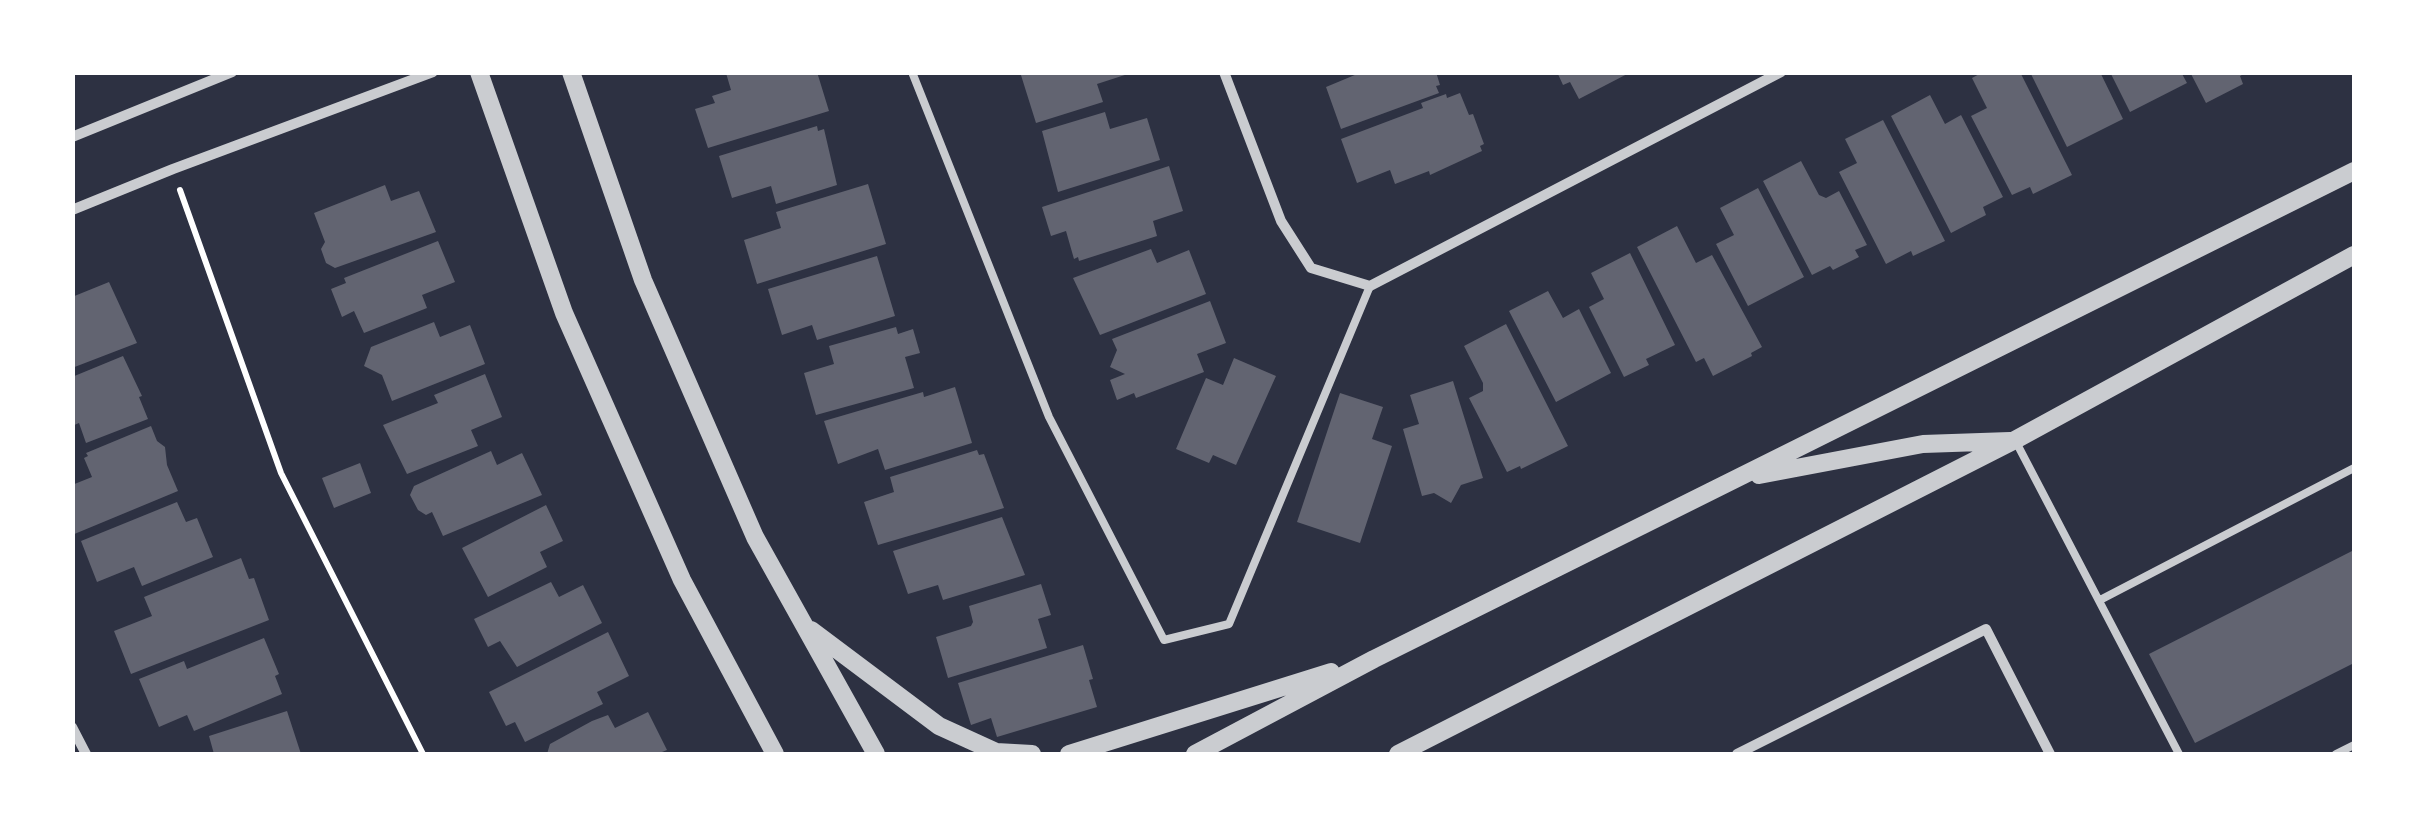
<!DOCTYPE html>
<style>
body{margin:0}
#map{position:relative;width:2427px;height:827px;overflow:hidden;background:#2d3142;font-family:"Varela Round",sans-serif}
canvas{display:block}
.frame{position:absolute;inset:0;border:75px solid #fff;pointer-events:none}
</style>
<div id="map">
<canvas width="2427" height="827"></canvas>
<div class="frame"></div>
</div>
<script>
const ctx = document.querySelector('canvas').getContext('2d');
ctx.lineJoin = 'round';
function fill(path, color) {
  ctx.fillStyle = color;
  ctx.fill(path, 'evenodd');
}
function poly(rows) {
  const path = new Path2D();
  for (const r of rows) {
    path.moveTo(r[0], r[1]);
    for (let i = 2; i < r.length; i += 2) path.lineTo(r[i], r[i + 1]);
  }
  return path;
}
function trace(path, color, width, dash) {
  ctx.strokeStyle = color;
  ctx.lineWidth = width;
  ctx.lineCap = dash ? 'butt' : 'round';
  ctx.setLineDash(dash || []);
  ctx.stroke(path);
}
const building = poly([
 [729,72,817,72,829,111,708,148,695,109,715,103,712,96,731,90,726,73],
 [1020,72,1131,72,1131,73,1097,84,1103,102,1036,123],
 [1362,72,1436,72,1440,85,1436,86,1439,93,1341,129,1326,87],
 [1557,72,1631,72,1579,99,1570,82,1563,85],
 [1983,72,2020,72,2072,175,2033,194,2030,187,2012,195,1971,116,1987,108,1972,78],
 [2030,72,2100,72,2123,119,2067,147],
 [2110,72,2181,72,2187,83,2130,112],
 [2190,72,2247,72,2240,76,2243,84,2206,103],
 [1460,93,1469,115,1473,114,1484,144,1480,146,1482,151,1430,175,1429,171,1395,184,1390,170,1357,183,1341,139,1423,108,1421,103,1446,94,1447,98],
 [1930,95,1945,124,1961,115,2003,197,1983,207,1986,215,1951,233,1891,116],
 [1105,112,1110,129,1147,118,1160,160,1058,192,1042,131],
 [1883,120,1945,241,1913,256,1911,251,1886,264,1839,172,1857,163,1845,139],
 [817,126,818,131,824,129,837,185,776,204,771,186,732,198,719,156],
 [1801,161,1819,195,1826,198,1839,191,1867,245,1855,250,1859,257,1833,270,1830,266,1812,275,1763,181],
 [1169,166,1183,211,1153,221,1157,236,1079,261,1078,257,1074,259,1066,231,1051,236,1042,207],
 [868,184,886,244,757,284,744,240,781,228,776,212],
 [385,185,391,201,419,191,436,232,335,268,326,263,321,249,325,242,314,213],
 [1758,188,1804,277,1748,306,1716,244,1734,235,1720,208],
 [1677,226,1696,263,1712,255,1762,347,1751,353,1752,356,1713,376,1704,358,1696,362,1637,247],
 [438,241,455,282,422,295,427,308,364,333,354,311,342,317,331,289,346,283,344,278],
 [1151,249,1157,263,1189,250,1206,294,1100,335,1073,278],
 [1630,253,1675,345,1646,359,1649,365,1624,377,1589,307,1604,299,1591,273],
 [877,256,895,316,817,340,812,325,782,335,768,289],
 [109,282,137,343,72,368,72,297],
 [1548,291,1563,318,1579,309,1611,373,1556,402,1509,311],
 [1210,301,1226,343,1197,354,1204,372,1136,398,1134,393,1117,400,1110,380,1125,374,1110,367,1117,350,1112,339],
 [434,322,440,337,470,325,485,364,392,401,382,375,364,366,371,347],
 [1506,324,1568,446,1521,469,1520,466,1507,472,1469,398,1483,391,1483,383,1464,346],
 [896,327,898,334,913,329,920,353,905,357,914,388,816,415,804,373,834,364,829,346],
 [123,356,142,396,139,397,148,419,86,443,79,423,72,426,72,377],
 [1234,358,1276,376,1236,465,1213,455,1209,463,1176,449,1206,378,1223,385],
 [485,374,502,417,471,430,478,446,407,474,383,425,438,403,434,395],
 [1453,381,1483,478,1461,485,1451,503,1434,493,1422,496,1403,429,1419,424,1410,395],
 [955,387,972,443,885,470,878,449,838,464,824,421,923,392,924,397],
 [1340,393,1383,407,1372,439,1392,446,1360,543,1297,522],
 [151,426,157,441,165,447,167,465,178,491,72,535,72,485,92,477,84,458,88,456,86,453],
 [977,450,979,455,984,454,1004,508,878,545,864,502,894,492,890,477],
 [491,451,497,465,522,453,542,495,443,536,432,512,426,515,418,510,410,495,414,486],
 [360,463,371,493,334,508,322,478],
 [177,502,186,522,197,518,213,557,142,586,134,567,97,582,81,541],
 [546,505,563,541,540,552,547,567,488,597,462,548],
 [1002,517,1025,575,943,600,938,585,908,594,893,551],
 [2354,550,2354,663,2195,743,2149,654],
 [241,558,249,579,254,578,269,620,131,674,114,631,152,616,144,597],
 [551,582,559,597,583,585,602,623,517,667,500,641,488,647,474,619],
 [1041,584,1051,615,1038,619,1047,648,948,678,936,637,971,626,973,622,969,606],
 [608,632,629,676,597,692,603,704,525,742,515,722,506,726,489,692],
 [264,638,279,674,275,676,282,694,194,731,187,715,159,727,139,679,184,661,187,669],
 [1083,645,1093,679,1089,680,1097,707,997,737,991,718,971,725,958,683],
 [287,711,301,754,214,754,209,736],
 [648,712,667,750,657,754,547,754,550,744,592,721,608,715,615,728]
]);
const path = poly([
 [180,190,281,473,423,754]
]);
const service = poly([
 [912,72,1049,417,1164,640,1229,624,1370,286],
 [2015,440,2179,754],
 [2100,600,2354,468],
 [2336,754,2354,745]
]);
const minor = poly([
 [1224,72,1281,221,1311,268,1370,286,1781,72],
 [72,137,232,72],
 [72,210,173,169,433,72],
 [72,727,86,754],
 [1737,754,1986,629,2050,754]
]);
const tertiary = poly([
 [479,72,564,313,682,580,775,754],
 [571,72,643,280,755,537,876,754],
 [1759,475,1923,444,2010,441],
 [811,630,939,726,996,752,1032,754],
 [1069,754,1331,672],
 [1195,754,1374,659,2354,171],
 [1398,754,2015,440,2354,255]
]);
fill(building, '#626471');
trace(path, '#fff', 6);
trace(service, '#caccd0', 8);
trace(minor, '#caccd0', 10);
trace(tertiary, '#caccd0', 18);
</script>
